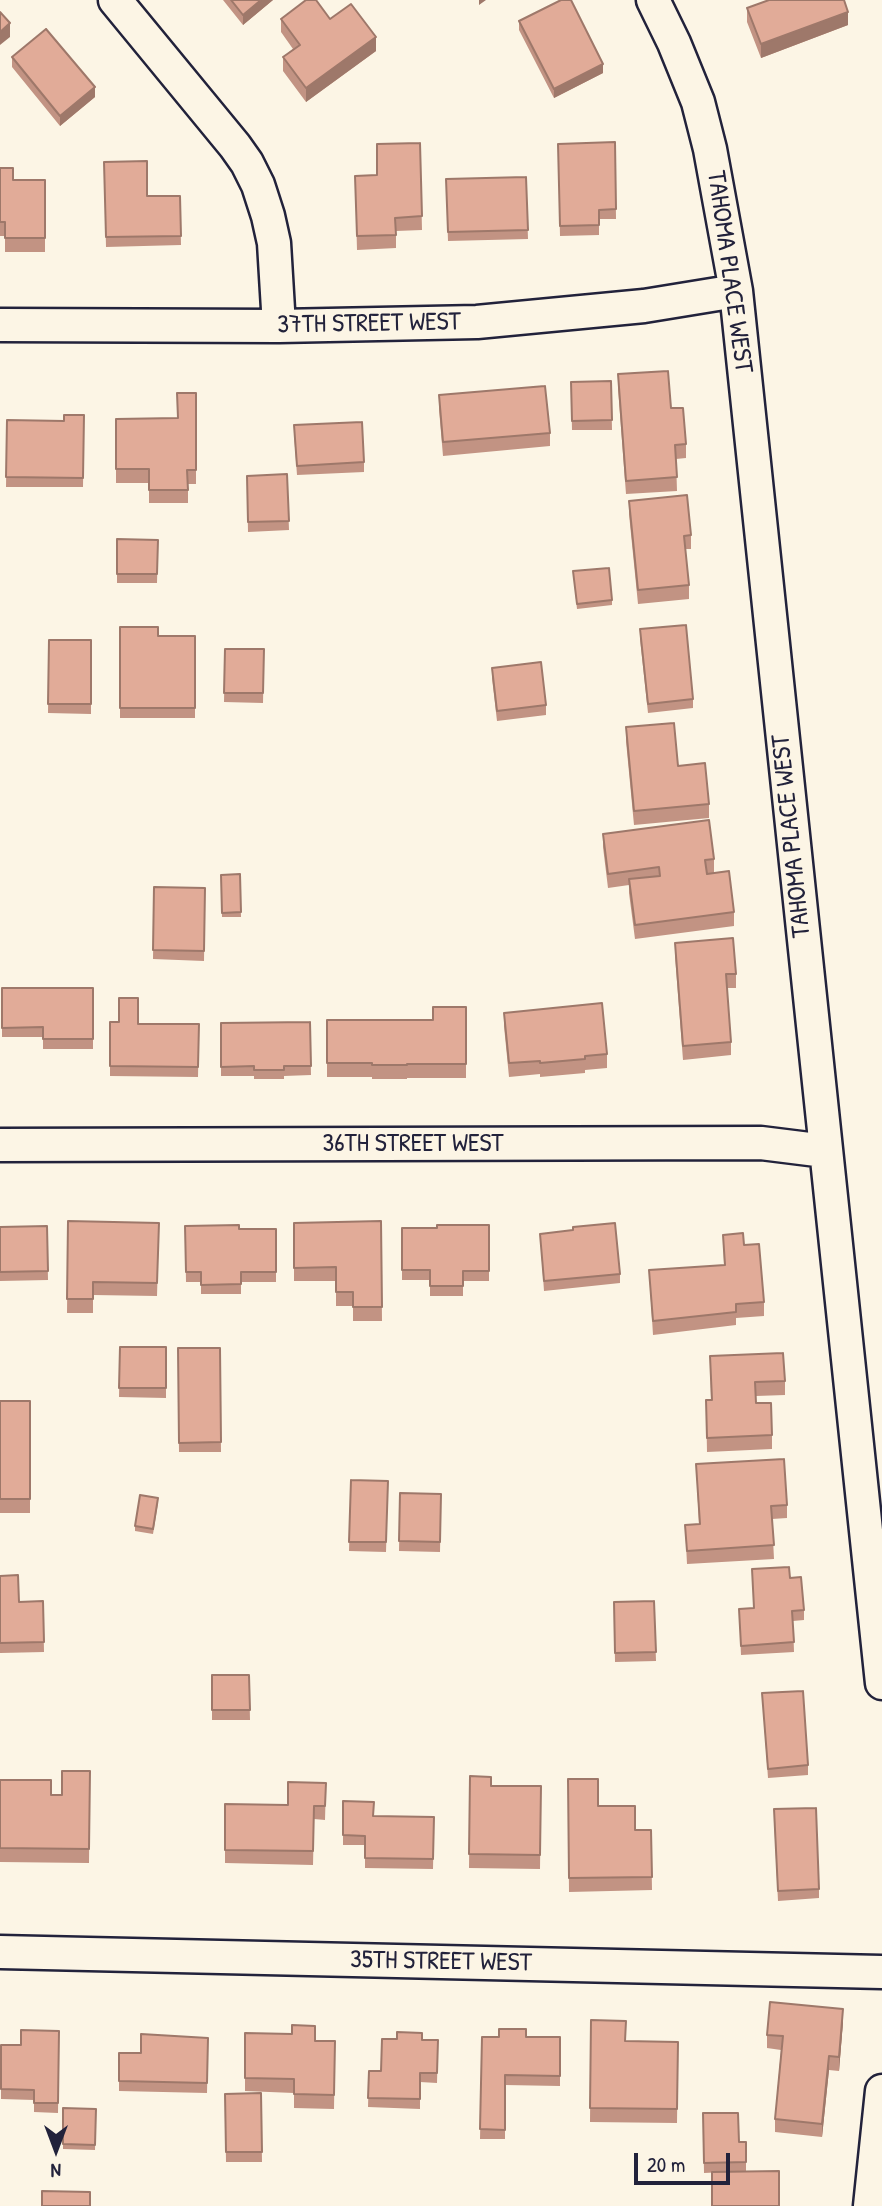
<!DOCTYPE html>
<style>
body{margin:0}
#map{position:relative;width:882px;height:2206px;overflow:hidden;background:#fcf5e5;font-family:"Patrick Hand",sans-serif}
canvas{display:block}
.north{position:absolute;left:21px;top:2115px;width:70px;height:70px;-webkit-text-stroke:5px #fcf5e5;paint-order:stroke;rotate:180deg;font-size:19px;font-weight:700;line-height:28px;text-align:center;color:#22223b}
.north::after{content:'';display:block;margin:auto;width:24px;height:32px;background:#22223b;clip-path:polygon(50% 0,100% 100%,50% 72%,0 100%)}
.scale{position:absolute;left:634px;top:2153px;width:96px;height:32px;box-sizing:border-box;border:4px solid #22223b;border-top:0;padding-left:9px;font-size:21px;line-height:24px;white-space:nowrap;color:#22223b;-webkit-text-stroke:5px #fcf5e5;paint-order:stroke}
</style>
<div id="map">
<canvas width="882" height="2206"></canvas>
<div class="north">N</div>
<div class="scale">20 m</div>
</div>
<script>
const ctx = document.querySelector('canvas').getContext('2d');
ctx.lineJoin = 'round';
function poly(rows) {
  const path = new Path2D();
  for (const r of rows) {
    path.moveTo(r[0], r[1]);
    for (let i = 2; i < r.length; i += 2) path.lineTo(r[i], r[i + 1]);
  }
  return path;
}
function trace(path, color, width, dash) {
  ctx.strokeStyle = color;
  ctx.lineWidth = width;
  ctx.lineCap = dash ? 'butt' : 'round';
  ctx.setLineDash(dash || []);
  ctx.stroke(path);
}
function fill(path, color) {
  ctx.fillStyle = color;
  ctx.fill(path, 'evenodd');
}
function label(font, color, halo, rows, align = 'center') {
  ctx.font = font + ' "Patrick Hand",sans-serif';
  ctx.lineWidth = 5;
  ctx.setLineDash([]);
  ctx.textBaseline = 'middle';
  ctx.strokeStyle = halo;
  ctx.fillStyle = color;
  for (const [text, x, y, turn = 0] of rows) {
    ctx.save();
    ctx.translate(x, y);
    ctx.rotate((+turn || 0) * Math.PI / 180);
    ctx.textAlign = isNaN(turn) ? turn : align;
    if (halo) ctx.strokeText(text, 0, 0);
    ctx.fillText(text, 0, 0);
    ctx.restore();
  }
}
const minor = poly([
 [115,0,235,146,247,163,258,185,268,216,274,243,279,326],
 [653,0,674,43,698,102,710,149,736,291,882,1683],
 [0,325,279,326,477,322,644,306,736,291],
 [0,1145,761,1143,825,1151],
 [0,1952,882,1972],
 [870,2206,882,2091]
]);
const wall = poly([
 [223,0,273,0,243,25],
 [747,8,848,25,761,58,747,22],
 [281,19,330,19,376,51,306,102,283,71,283,57,293,49,281,32],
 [519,21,603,73,554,98,519,30],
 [12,57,95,97,60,126,12,67],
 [615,142,616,219,599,219,599,235,560,236,558,144],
 [420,143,422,230,396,231,396,248,357,250,355,176,377,176],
 [104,162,147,196,180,196,181,245,106,247],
 [0,168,13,180,45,180,45,252,5,252,5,236,0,236],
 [526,177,528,239,448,241,446,179],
 [618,374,671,408,686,444,686,458,676,459,677,491,626,494,618,388],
 [611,381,612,430,572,430,571,382],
 [196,393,196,484,188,484,188,503,149,503,149,483,116,483,116,419,177,418],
 [439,395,550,433,550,446,443,456,439,409],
 [84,415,83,487,6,487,7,420,64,421],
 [294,434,364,462,364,472,297,475],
 [287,474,289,530,248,532,247,476],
 [629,501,691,535,691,549,685,549,689,585,689,599,638,604,629,514],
 [117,539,158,540,157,583,117,583],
 [573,571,612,600,612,605,577,609],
 [120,627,158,636,195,636,195,718,120,718],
 [640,629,693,699,693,708,648,713,640,639],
 [49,640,91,640,91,714,48,713],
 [225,649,264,649,263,703,224,702],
 [492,668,546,705,546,715,497,721,492,678],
 [626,727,678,766,709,804,709,818,634,825,626,741],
 [603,834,714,859,714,873,707,874,734,912,734,926,635,939,629,893,629,885,608,888,603,847],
 [240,874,241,917,222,917,221,875],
 [154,887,205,888,204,961,153,959],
 [675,943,736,974,736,988,727,988,731,1042,731,1055,683,1060,675,956],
 [2,988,93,988,93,1049,43,1049,43,1037,2,1037],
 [466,1007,466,1078,407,1078,407,1079,372,1079,372,1077,327,1077,327,1020,433,1020],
 [504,1013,607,1054,607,1068,585,1070,585,1073,540,1077,540,1074,509,1077,504,1026],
 [110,1022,138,1024,199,1024,198,1077,110,1076],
 [310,1022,311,1075,284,1076,284,1079,254,1079,254,1076,221,1076,221,1023],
 [68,1221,159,1223,157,1296,93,1295,93,1313,67,1313],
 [381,1221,382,1321,353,1321,353,1306,336,1306,336,1281,294,1281,294,1223],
 [489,1225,489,1281,463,1281,463,1296,430,1296,430,1280,402,1280,402,1228,437,1228],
 [47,1226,48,1280,0,1281,0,1227],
 [185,1226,239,1229,276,1229,276,1282,241,1282,241,1294,201,1294,201,1282,186,1282],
 [540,1234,620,1274,620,1283,544,1291],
 [723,1235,744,1245,764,1302,764,1316,736,1318,736,1325,653,1335,649,1270,724,1265],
 [120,1347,166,1347,166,1398,119,1397],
 [178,1348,220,1348,221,1452,179,1452],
 [710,1356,785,1381,785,1395,756,1396,756,1403,772,1435,772,1449,707,1452,706,1400,711,1400],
 [0,1401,30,1401,30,1513,0,1513],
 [696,1464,787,1505,787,1518,772,1519,774,1559,687,1564,685,1525,699,1524],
 [351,1480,388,1481,386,1552,349,1551],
 [400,1493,441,1494,440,1552,399,1551],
 [158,1503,153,1534,135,1531,135,1526],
 [752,1569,790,1578,804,1610,804,1620,793,1621,794,1652,741,1655,739,1609,754,1608],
 [0,1576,19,1602,43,1601,44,1652,0,1653],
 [654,1601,656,1661,615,1662,614,1602],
 [212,1675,249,1675,250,1720,212,1720],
 [762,1693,808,1765,808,1775,768,1778],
 [90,1771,89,1863,0,1862,0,1780,51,1795,62,1795],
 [470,1776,491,1786,541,1786,540,1869,469,1868],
 [568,1779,598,1806,635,1830,651,1830,652,1890,569,1892],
 [326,1783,325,1820,314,1819,313,1865,225,1863,225,1804,288,1805],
 [343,1801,374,1816,434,1817,433,1869,365,1868,365,1845,343,1845],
 [774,1819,819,1889,819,1898,778,1901],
 [591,2020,625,2041,678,2042,677,2123,590,2122],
 [843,2022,839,2071,829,2070,822,2137,775,2132,775,2119,781,2050,767,2048,767,2035],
 [59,2031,58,2113,34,2112,34,2100,1,2099,1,2045,21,2045],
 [245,2033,315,2041,335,2041,334,2109,294,2108,294,2093,245,2091],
 [482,2037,560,2037,560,2086,505,2085,505,2139,480,2139],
 [208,2038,207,2093,119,2091,119,2053,141,2053],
 [422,2040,438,2040,437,2083,420,2082,420,2109,368,2107,369,2071,381,2071],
 [261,2093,262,2162,226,2162,225,2094],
 [63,2108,96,2109,95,2150,63,2149],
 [703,2113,739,2142,746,2142,746,2171,704,2173]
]);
const shadedWall = poly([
 [261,0,273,0,243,25,243,15],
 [479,0,486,0,479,5],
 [848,12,848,25,761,58,761,44],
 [10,23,10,37,0,45,0,32],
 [376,37,376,51,306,102,306,88],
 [603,64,603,73,554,98,554,89],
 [95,87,95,97,60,126,60,116],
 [843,2009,843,2022,839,2071,839,2057],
 [829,2056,829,2070,822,2137,822,2124]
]);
const building = poly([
 [231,0,261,0,243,15,231,0],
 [306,0,316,0,330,19,351,4,376,37,306,88,283,57,300,45,281,19,306,0],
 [561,0,571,0,603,64,554,89,519,21,561,0],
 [769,0,844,0,848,12,761,44,747,8,769,0],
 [0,12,10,23,0,32,0,12],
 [46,29,95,87,60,116,12,57,46,29],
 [615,142,616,209,599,210,599,225,560,226,558,144,615,142],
 [420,143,422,216,395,218,396,235,357,236,355,176,377,175,377,144,420,143],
 [147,161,147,196,180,196,181,236,106,237,104,162,147,161],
 [0,168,13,168,13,180,45,180,45,238,5,238,5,222,0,222,0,168],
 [526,177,528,230,448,232,446,179,526,177],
 [668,371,671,408,683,408,686,444,675,445,677,477,626,481,618,374,668,371],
 [611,381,612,420,572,421,571,382,611,381],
 [545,386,550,433,443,442,439,395,545,386],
 [177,393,196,393,196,470,187,470,188,490,149,490,149,469,116,469,116,419,178,418,177,393],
 [64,415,84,415,83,478,6,477,7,420,64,421,64,415],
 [362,422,364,462,297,466,294,425,362,422],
 [287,474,289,521,248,522,247,476,287,474],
 [687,495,691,535,684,536,689,585,638,590,629,501,687,495],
 [117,539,158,540,157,574,117,574,117,539],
 [609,568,612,600,577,604,573,571,609,568],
 [686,625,693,699,648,704,640,629,686,625],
 [120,627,158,627,158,636,195,636,195,708,120,708,120,627],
 [49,640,91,640,91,704,48,704,49,640],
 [225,649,264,649,263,693,224,693,225,649],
 [541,662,546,705,497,711,492,668,541,662],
 [674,723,678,766,705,763,709,804,634,811,626,727,674,723],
 [709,820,714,859,705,860,707,874,729,871,734,912,635,925,629,879,660,876,659,867,608,874,603,834,709,820],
 [240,874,241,912,222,913,221,875,240,874],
 [154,887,205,888,204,951,153,950,154,887],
 [733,938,736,974,726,974,731,1042,683,1046,675,943,733,938],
 [2,988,93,988,93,1039,43,1039,43,1027,2,1028,2,988],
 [119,998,138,998,138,1024,199,1024,198,1067,110,1066,110,1022,119,1022,119,998],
 [602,1003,607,1054,585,1056,585,1059,540,1063,540,1061,509,1063,504,1013,602,1003],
 [433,1007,466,1007,466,1064,407,1064,407,1065,372,1065,372,1063,327,1063,327,1020,433,1020,433,1007],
 [310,1022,311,1066,284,1066,284,1070,254,1070,254,1066,221,1067,221,1023,310,1022],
 [68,1221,159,1223,157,1283,93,1282,93,1299,67,1299,68,1221],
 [381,1221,382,1307,353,1307,353,1292,336,1292,336,1267,294,1268,294,1223,381,1221],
 [615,1223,620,1274,544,1281,540,1234,573,1230,573,1227,615,1223],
 [239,1225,239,1229,276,1229,276,1272,241,1272,241,1284,201,1285,201,1272,186,1272,185,1226,239,1225],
 [437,1225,489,1225,489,1271,463,1271,463,1286,430,1286,430,1270,402,1270,402,1228,437,1228,437,1225],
 [47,1226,48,1271,0,1272,0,1227,47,1226],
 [743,1233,744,1245,759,1244,764,1302,736,1304,736,1312,653,1321,649,1270,725,1265,723,1235,743,1233],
 [120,1347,166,1347,166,1388,119,1388,120,1347],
 [178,1348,220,1348,221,1442,179,1443,178,1348],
 [783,1353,785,1381,755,1382,756,1403,771,1403,772,1435,707,1438,706,1400,712,1400,710,1356,783,1353],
 [0,1401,30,1401,30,1499,0,1499,0,1401],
 [784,1459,787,1505,771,1506,774,1545,687,1551,685,1525,700,1524,696,1464,784,1459],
 [351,1480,388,1481,386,1542,349,1542,351,1480],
 [400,1493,441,1494,440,1542,399,1541,400,1493],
 [140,1495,158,1498,153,1529,135,1526,140,1495],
 [789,1567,790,1578,801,1577,804,1610,792,1611,794,1642,741,1646,739,1609,754,1608,752,1569,789,1567],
 [18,1575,19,1602,43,1601,44,1642,0,1643,0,1576,18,1575],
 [654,1601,656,1652,615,1653,614,1602,654,1601],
 [212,1675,249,1675,250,1710,212,1710,212,1675],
 [803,1691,808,1765,768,1769,762,1693,803,1691],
 [62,1771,90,1771,89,1849,0,1848,0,1780,51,1780,51,1795,62,1795,62,1771],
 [470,1776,491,1777,491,1786,541,1786,540,1855,469,1854,470,1776],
 [568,1779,598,1779,598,1806,635,1806,635,1830,651,1830,652,1877,569,1878,568,1779],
 [288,1782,326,1783,325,1806,314,1806,313,1851,225,1850,225,1804,288,1805,288,1782],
 [343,1801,374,1802,373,1816,434,1817,433,1859,365,1858,365,1836,343,1835,343,1801],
 [816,1808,819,1889,778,1891,774,1809,816,1808],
 [770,2002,843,2009,839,2057,829,2056,822,2124,775,2119,783,2036,767,2035,770,2002],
 [591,2020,626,2021,625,2041,678,2042,677,2109,590,2108,591,2020],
 [292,2025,315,2026,315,2041,335,2041,334,2095,294,2094,294,2079,245,2078,245,2033,292,2034,292,2025],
 [499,2029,526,2029,526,2037,560,2037,560,2076,505,2075,505,2130,480,2129,482,2037,499,2037,499,2029],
 [21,2030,59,2031,58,2103,34,2103,34,2090,1,2089,1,2045,21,2045,21,2030],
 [397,2032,422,2033,422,2040,438,2040,437,2073,420,2073,420,2099,368,2098,369,2071,381,2071,382,2039,397,2039,397,2032],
 [141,2034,208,2038,207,2083,119,2081,119,2053,141,2053,141,2034],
 [261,2093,262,2152,226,2152,225,2094,261,2093],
 [63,2108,96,2109,95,2145,63,2144,63,2108],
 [703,2113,738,2113,739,2142,746,2142,746,2162,704,2163,703,2113],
 [779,2171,779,2206,712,2206,712,2172,779,2171],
 [42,2191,90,2192,90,2206,42,2206,42,2191]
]);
const streetNames = [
 ["TAHOMA PLACE WEST",729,272,82],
 ["37TH STREET WEST",369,324,-1],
 ["TAHOMA PLACE WEST",792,836,-96],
 ["36TH STREET WEST",413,1144],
 ["35TH STREET WEST",441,1962,1]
];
trace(minor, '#22223b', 37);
trace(minor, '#fcf5e5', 32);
fill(wall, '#c29383');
fill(shadedWall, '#9e786a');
fill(building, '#e1ab98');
trace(building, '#9e786a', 2);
label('26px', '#22223b', '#fcf5e5', streetNames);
</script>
